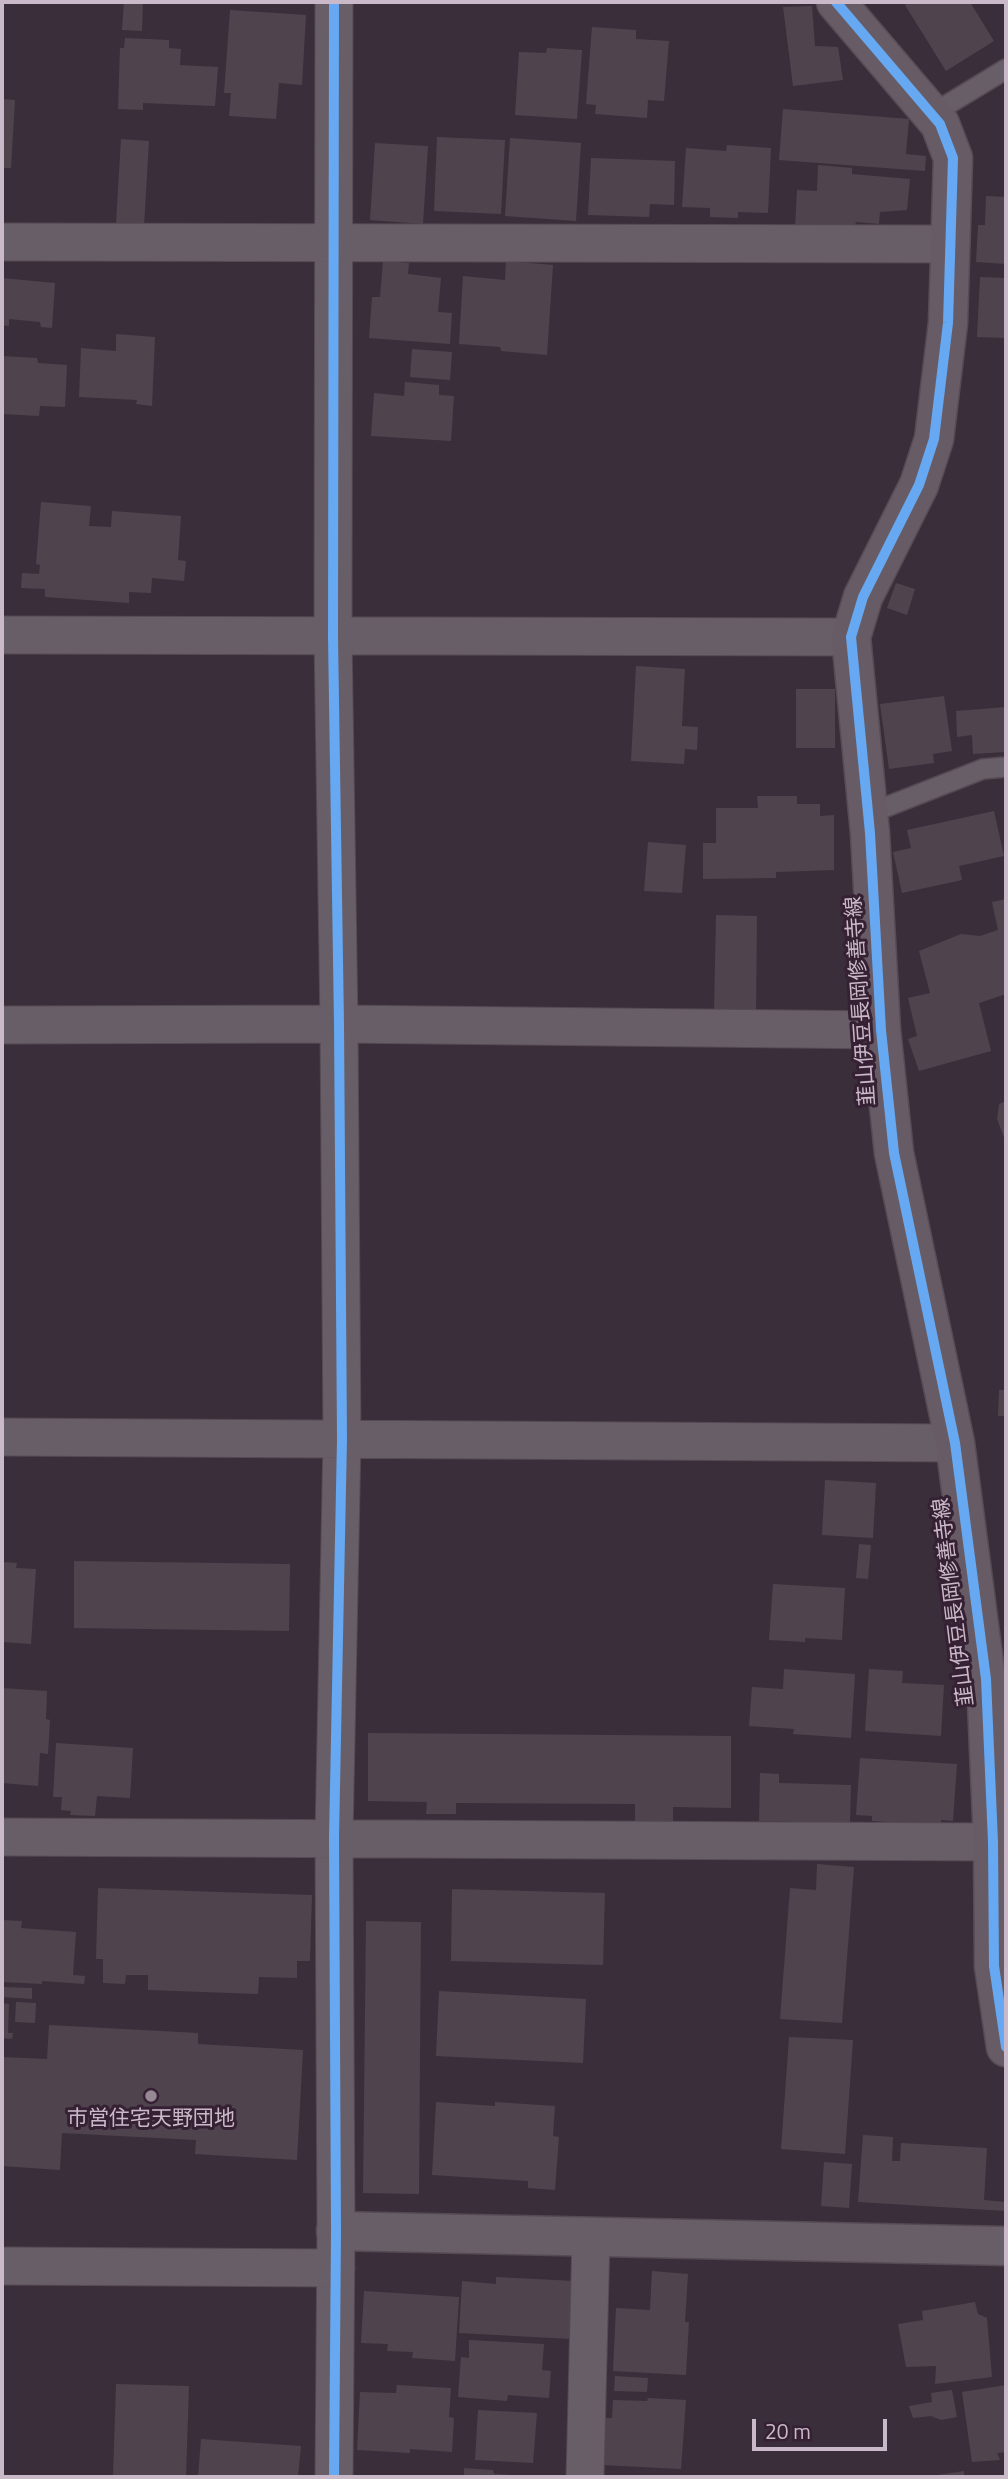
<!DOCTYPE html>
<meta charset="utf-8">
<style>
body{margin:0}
#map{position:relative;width:1008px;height:2479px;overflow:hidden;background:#3a2e3a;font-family:"Titillium Web",sans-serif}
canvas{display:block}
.frame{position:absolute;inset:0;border:4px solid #cab9c8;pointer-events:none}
.scale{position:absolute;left:752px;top:2419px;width:135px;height:32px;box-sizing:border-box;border:4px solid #cab9c8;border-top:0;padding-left:9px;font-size:21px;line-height:24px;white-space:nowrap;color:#cab9c8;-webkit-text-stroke:5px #362134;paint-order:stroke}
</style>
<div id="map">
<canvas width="1008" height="2479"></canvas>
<div class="frame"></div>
<div class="scale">20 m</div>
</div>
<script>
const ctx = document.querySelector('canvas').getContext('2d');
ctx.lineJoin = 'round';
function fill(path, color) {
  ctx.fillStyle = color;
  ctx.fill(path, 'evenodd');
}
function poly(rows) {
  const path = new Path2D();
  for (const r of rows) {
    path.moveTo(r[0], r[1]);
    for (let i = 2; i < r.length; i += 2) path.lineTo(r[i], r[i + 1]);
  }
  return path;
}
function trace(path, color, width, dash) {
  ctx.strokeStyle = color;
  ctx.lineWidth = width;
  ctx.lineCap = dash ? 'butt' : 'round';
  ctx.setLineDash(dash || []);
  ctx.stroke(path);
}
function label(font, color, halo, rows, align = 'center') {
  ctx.font = font + ' "Titillium Web","Noto Sans JP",sans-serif';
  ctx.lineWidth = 6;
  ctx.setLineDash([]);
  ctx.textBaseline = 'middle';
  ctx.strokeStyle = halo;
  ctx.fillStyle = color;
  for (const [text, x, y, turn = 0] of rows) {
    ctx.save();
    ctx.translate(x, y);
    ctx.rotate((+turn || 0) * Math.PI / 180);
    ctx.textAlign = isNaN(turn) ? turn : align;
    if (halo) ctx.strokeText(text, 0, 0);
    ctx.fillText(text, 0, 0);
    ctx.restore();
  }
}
const building = poly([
 [124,2,143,2,142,31,122,30],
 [911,2,970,2,994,41,946,71,905,5],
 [812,6,815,46,838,47,843,80,793,86,783,7],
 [230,10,306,15,302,85,279,83,276,119,229,116,231,93,224,93],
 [592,27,636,30,636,39,669,41,664,101,648,100,647,118,595,114,596,105,586,104],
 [125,38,169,40,169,48,181,49,180,65,218,67,215,106,143,103,143,110,118,109,120,48,124,48],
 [547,48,582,50,577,119,515,115,519,52,546,53],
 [2,99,15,100,11,168,2,168],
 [783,109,909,119,906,154,926,156,925,171,779,160],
 [437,137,505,140,501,214,434,211],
 [510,138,581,143,576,221,505,216],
 [121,139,149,141,144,226,116,224],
 [375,143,428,146,423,224,370,220],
 [727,145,771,148,768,213,738,212,738,218,710,217,710,208,682,207,686,148,726,151],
 [591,158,675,161,674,205,650,204,649,217,588,215],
 [818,165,852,168,852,174,910,179,907,210,880,212,879,224,856,222,854,229,795,228,797,190,817,191],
 [986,196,1006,197,1006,264,976,262,978,225,985,225],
 [383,261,409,263,408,274,441,278,438,312,452,313,450,344,369,338,372,297,380,297],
 [506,261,553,265,547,355,501,351,500,347,459,344,463,276,505,280],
 [980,277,1006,278,1006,338,977,337],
 [2,278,55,283,52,328,41,327,40,322,9,319,9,326,2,325],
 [116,334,155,337,152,406,136,404,137,400,79,397,81,348,116,351],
 [412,349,452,352,450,380,410,377],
 [2,356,37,358,38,363,67,365,65,407,40,406,39,416,2,414],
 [405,382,439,385,439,395,454,396,451,441,371,436,374,393,404,396],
 [41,502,91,506,89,526,111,527,112,511,181,516,178,560,186,561,184,581,152,578,151,593,129,592,129,603,45,597,45,589,21,588,22,573,39,574,40,565,36,564],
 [896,583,915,589,907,615,887,608],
 [636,666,685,669,682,726,698,727,697,750,685,749,684,764,631,761],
 [796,689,835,689,835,748,796,748],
 [944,696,952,751,933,754,934,763,889,769,880,704],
 [1006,707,1006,752,973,754,972,735,957,737,956,711],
 [757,796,797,796,797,804,820,804,820,816,834,815,834,870,776,872,776,878,703,879,703,843,716,843,716,808,758,808],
 [994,811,1004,856,959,866,962,880,902,893,893,852,911,848,907,830],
 [648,842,686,845,682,893,644,891],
 [1006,899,1006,994,979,1003,991,1051,919,1071,908,1039,917,1036,908,998,930,993,919,951,961,934,980,936,998,930,992,902],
 [716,915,757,916,756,1014,714,1013],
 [1006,1101,1006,1143,997,1119,999,1104],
 [999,1390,1006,1390,1006,1416,998,1416],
 [825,1480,876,1483,873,1538,822,1535],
 [859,1544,871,1545,868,1579,856,1578],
 [74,1561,290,1564,289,1631,74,1628],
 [2,1562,17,1563,16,1568,36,1569,31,1644,2,1642],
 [773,1584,845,1588,842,1640,805,1638,805,1642,769,1640],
 [784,1669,855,1674,851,1738,793,1734,794,1729,749,1726,752,1687,783,1689],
 [869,1669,903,1671,902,1683,944,1685,941,1736,865,1731],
 [2,1688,47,1691,46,1719,50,1720,48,1754,40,1753,38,1786,2,1783],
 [368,1733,731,1736,731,1808,673,1807,673,1823,635,1823,635,1804,456,1803,456,1814,426,1814,427,1802,368,1801],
 [56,1743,133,1748,130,1798,97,1796,95,1816,70,1815,71,1811,61,1810,62,1797,53,1797],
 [860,1758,957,1764,953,1821,941,1820,941,1826,872,1821,872,1816,856,1815],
 [760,1773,779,1774,779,1783,851,1785,850,1823,759,1821],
 [817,1864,854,1867,842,2023,780,2019,790,1888,816,1890],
 [98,1888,312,1895,310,1961,297,1961,297,1978,259,1977,258,1994,148,1990,148,1975,126,1975,125,1984,103,1983,103,1959,96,1959],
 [452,1889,605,1893,603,1965,451,1961],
 [2,1920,22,1921,21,1928,76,1932,73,1975,85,1976,84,1984,42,1981,42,1984,2,1982],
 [366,1921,421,1922,419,2194,363,2193],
 [4,1987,32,1988,32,1999,3,1997],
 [439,1991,586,1999,583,2063,436,2056],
 [16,2002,36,2003,35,2023,15,2022],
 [2,2003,9,2004,8,2033,13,2033,12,2039,2,2038],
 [49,2025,198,2033,198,2044,303,2050,297,2160,195,2154,196,2140,62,2133,60,2170,2,2166,2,2057,47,2059],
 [789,2037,853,2040,845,2154,781,2149],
 [436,2102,495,2106,495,2102,555,2106,553,2136,559,2137,555,2190,528,2188,528,2181,432,2175],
 [863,2135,893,2137,892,2161,900,2161,901,2143,987,2148,984,2200,1006,2202,1006,2211,858,2202],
 [824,2162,852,2164,849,2208,821,2206],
 [652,2271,688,2274,685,2322,689,2322,686,2375,613,2371,616,2308,650,2310],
 [496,2277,574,2281,571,2339,459,2333,462,2281,496,2284],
 [364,2291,459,2297,455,2361,412,2358,413,2352,387,2351,388,2344,361,2343],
 [975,2302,978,2314,987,2318,992,2377,935,2384,936,2366,906,2367,898,2324,923,2320,922,2311],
 [469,2340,544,2344,542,2370,551,2371,549,2398,508,2395,507,2401,458,2397,461,2357,469,2358],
 [615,2376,648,2378,647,2392,614,2391],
 [116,2384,189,2386,186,2477,113,2477],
 [397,2385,451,2388,449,2417,454,2418,452,2452,410,2449,410,2453,357,2450,360,2392,396,2393],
 [1006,2385,1006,2452,997,2453,1000,2460,972,2462,962,2392],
 [952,2390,957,2417,941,2420,931,2416,913,2418,909,2406,932,2402,931,2393],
 [648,2398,686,2400,681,2469,602,2465,605,2418,612,2418,613,2400,647,2401],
 [478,2410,537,2413,533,2463,475,2460],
 [201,2439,301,2446,298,2477,198,2477],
 [464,2468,493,2470,494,2474,511,2475,511,2477,464,2477],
 [964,2471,964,2477,931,2477,931,2476]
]);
const service = poly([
 [932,114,1006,69],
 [868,814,983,769,1006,767]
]);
const minor = poly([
 [2,242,951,244],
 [2,635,851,637],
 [2,1025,339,1024,881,1030],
 [2,1437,955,1443],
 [2,1837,993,1842],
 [2,2266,336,2268],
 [334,2477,336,2231,334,1837,342,1439,339,1024,333,636,334,2],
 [585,2477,591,2237]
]);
const tertiary = poly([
 [336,2231,1006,2246]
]);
const secondary = poly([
 [836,2,940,124,953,158,948,323,934,439,919,485,863,597,851,637,870,833,881,1030,894,1153,955,1443,986,1679,993,1842,994,1966,1006,2047]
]);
const cycleway = poly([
 [836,2,940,124,953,158,948,323,934,439,919,485,863,597,851,637,870,833,881,1030,894,1153,955,1443,986,1679,993,1842,994,1966,1006,2047],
 [334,2477,336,2231,334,1837,342,1439,339,1024,333,636,334,2]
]);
const markers = [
 [151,2096,7,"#988896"]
];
const streetNames = [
 ["韮山伊豆長岡修善寺線",862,1001,-94],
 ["韮山伊豆長岡修善寺線",955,1602,-97]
];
const poiNames = [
 ["市営住宅天野団地",151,2120]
];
fill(building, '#4f444e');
trace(service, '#544a53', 22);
trace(minor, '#544a53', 39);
trace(tertiary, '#544a53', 41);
trace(secondary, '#574c56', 41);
trace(service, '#685e67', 19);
trace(minor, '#685e67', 37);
trace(tertiary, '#685e67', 38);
trace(secondary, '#675c66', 38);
trace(cycleway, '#66a8f1', 10);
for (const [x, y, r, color] of markers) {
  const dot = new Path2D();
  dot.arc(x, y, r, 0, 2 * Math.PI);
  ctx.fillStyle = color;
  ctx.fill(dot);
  trace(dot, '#362134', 2.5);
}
label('21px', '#cab9c8', '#362134', streetNames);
label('21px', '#cab9c8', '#362134', poiNames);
</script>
